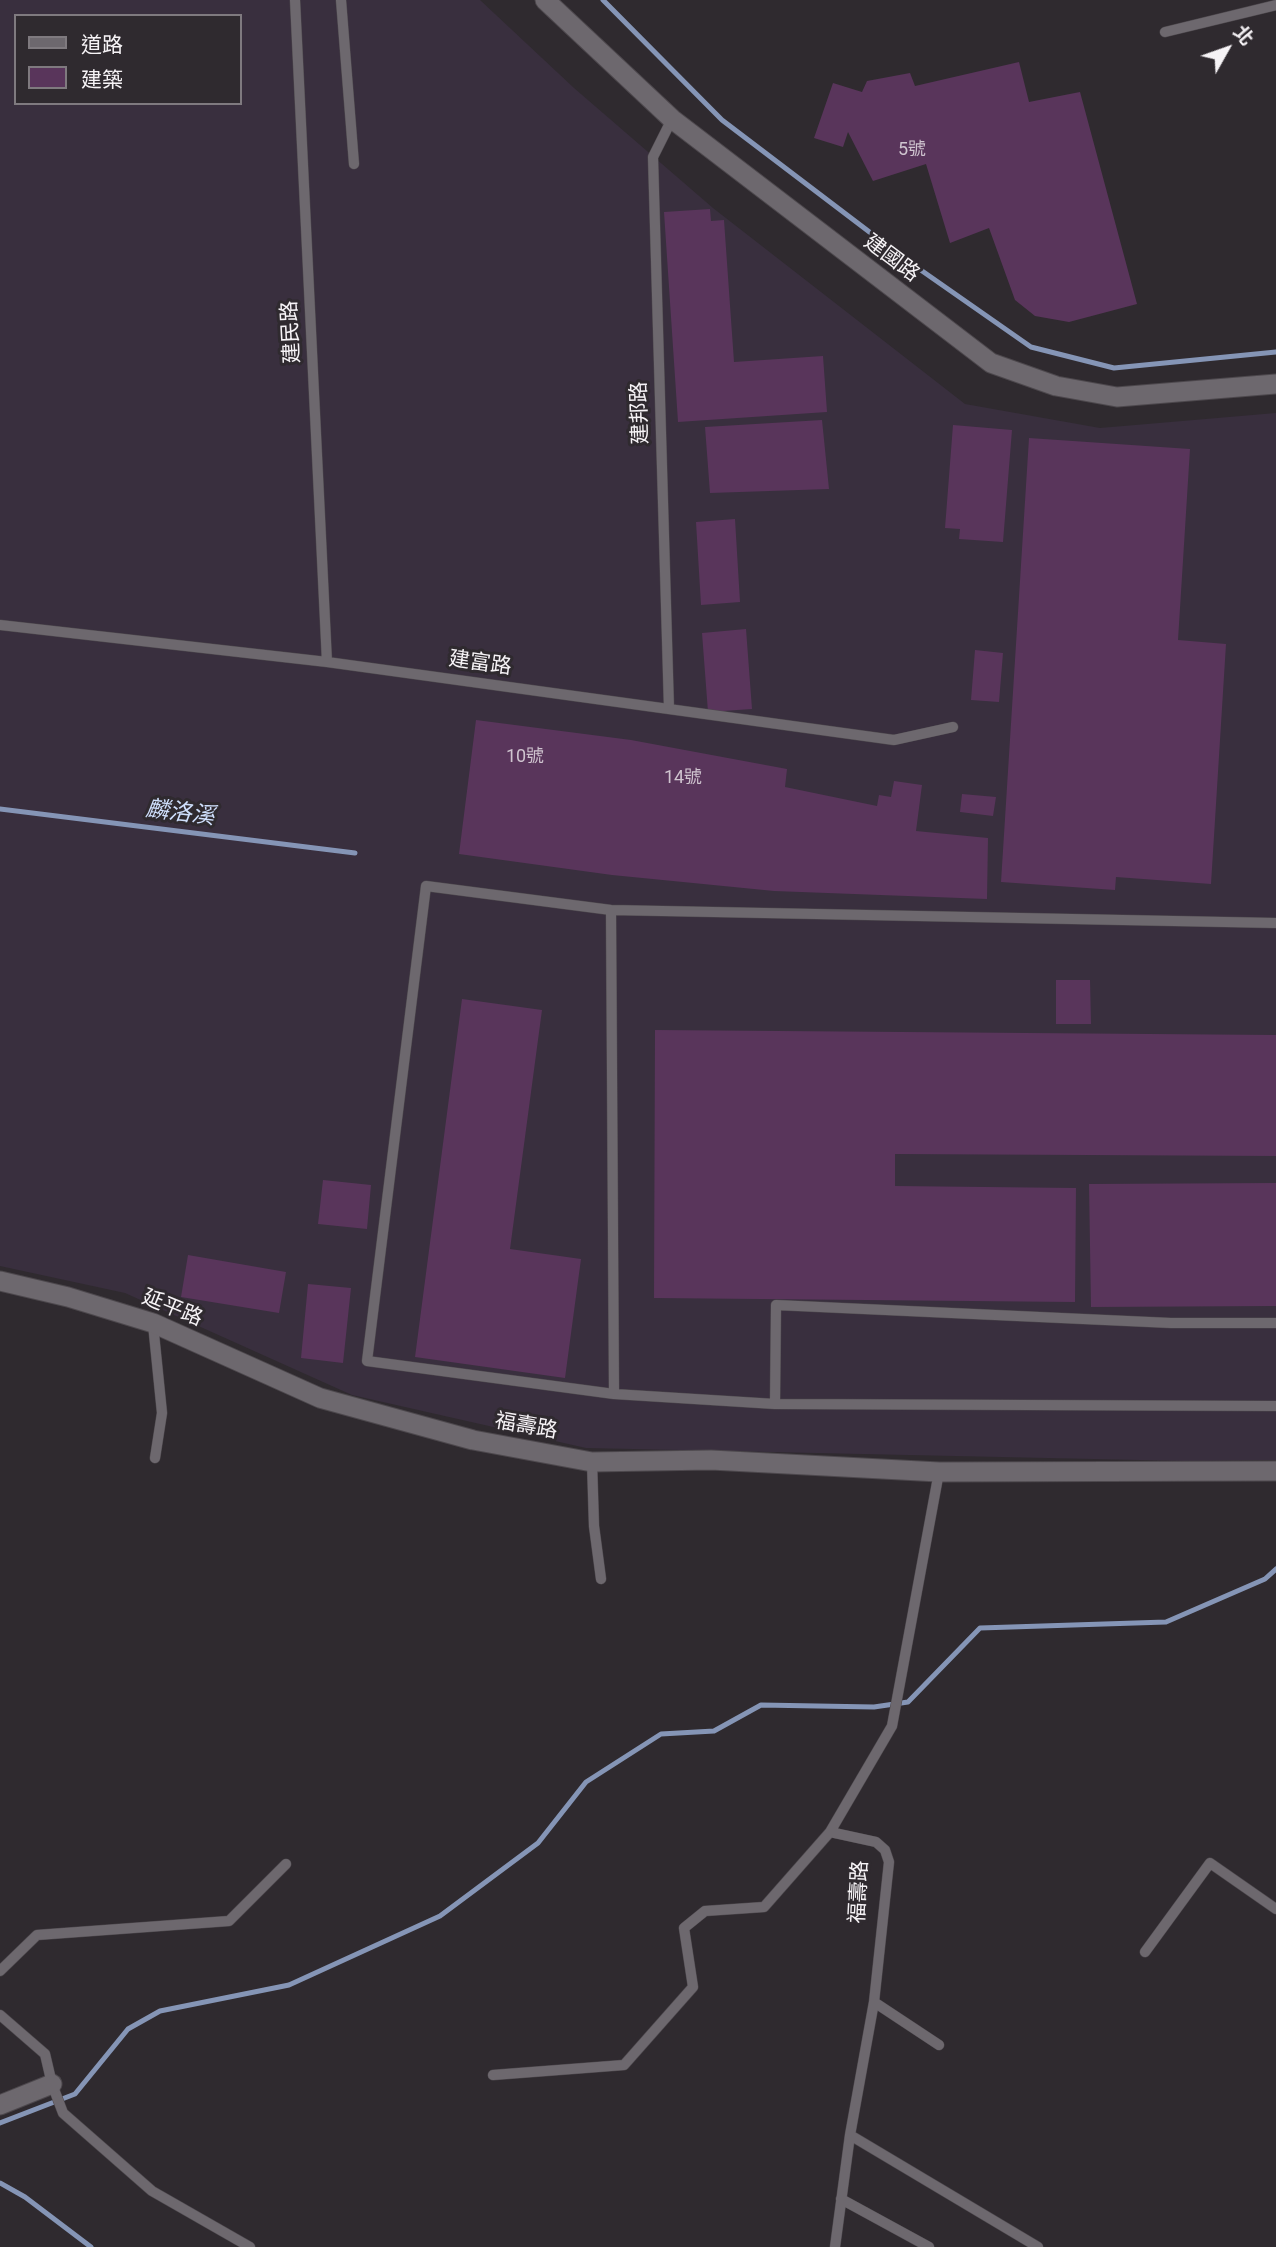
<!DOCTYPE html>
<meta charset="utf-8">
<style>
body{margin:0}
#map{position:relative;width:1276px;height:2247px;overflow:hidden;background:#2f2a2f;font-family:Roboto,"Noto Sans TC",sans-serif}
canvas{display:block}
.legend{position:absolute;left:14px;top:14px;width:228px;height:91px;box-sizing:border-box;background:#2f2a2f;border:2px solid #7f7a7f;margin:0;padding:9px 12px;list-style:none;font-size:21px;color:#f6f3f6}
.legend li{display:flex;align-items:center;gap:14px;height:35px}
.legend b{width:35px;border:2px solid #7f7a7f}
.north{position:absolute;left:1192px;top:14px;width:70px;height:70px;-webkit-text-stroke:5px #2f2a2f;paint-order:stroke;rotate:50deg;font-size:19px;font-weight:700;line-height:28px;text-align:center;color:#f6f3f6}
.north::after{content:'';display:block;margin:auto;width:24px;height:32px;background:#f6f3f6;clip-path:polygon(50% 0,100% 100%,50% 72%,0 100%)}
</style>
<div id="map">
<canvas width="1276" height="2247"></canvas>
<ul class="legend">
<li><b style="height:9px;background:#6d686e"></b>道路</li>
<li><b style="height:19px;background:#59355b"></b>建築</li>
</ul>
<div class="north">北</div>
</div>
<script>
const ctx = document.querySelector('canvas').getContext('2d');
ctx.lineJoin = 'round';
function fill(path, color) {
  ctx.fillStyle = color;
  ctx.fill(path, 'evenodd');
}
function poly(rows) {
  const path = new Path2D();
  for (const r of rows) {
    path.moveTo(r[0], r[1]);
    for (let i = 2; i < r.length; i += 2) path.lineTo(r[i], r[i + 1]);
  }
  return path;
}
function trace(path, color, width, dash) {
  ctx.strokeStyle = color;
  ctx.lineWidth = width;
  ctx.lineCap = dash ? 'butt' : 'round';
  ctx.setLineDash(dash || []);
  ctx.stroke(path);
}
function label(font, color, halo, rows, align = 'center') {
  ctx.font = font + ' Roboto,"Noto Sans TC",sans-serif';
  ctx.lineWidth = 6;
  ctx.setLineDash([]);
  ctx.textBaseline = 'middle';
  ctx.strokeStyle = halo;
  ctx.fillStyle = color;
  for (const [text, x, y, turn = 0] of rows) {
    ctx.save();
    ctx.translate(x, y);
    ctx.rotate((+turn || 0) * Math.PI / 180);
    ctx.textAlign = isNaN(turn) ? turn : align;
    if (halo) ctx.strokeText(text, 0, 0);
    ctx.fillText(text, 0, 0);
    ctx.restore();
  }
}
const industrial = poly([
 [0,0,480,0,574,88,713,208,965,404,1100,428,1276,413,1276,1460,1185,1461,586,1448,352,1395,125,1293,0,1266],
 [16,16,240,16,240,103,16,103]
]);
const stream = poly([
 [603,0,722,120,905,259,1031,347,1114,368,1276,352],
 [0,809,355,853],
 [0,2123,75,2094,128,2029,160,2011,289,1985,440,1916,538,1843,586,1782,661,1734,714,1731,761,1705,874,1707,908,1702,980,1628,1166,1622,1265,1579,1276,1569],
 [0,2183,25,2197,91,2247]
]);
const building = poly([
 [1019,62,1029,102,1080,92,1137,304,1069,322,1035,316,1015,300,989,228,950,243,926,164,873,181,848,132,843,147,814,138,833,83,862,92,867,81,910,73,915,86],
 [710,209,711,221,724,220,734,362,823,356,827,412,678,422,664,212],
 [822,420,829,489,710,493,705,427],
 [953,425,1012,430,1003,542,959,539,960,529,945,528],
 [1029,438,1190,449,1178,640,1226,644,1211,884,1116,877,1115,890,1001,882],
 [735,519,740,602,701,605,696,522],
 [746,629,752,709,708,712,702,633],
 [975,650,1003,653,999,702,971,700],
 [476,720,631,740,787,769,785,787,877,806,879,795,891,797,894,781,922,785,916,831,988,838,987,899,774,891,612,875,459,854],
 [962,794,996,797,993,816,960,812],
 [1056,980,1090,980,1091,1024,1056,1024],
 [462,999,542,1010,510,1249,581,1259,565,1378,415,1357],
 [655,1030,1276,1035,1276,1156,895,1154,895,1186,1076,1188,1075,1302,654,1298],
 [323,1180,371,1185,367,1229,318,1224],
 [1276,1183,1276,1306,1091,1307,1089,1184],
 [188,1255,286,1272,279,1313,181,1297],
 [308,1284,351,1288,343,1363,301,1358]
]);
const service = poly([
 [295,0,327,662],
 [341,0,354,164],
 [1165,32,1276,5],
 [0,625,327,662,894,740,953,727],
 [669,709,653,157,672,119],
 [611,910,614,1394],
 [1276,923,611,910,426,886,367,1361,614,1394,775,1404,1276,1406],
 [153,1324,162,1413,155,1458],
 [775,1404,776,1305,1171,1323,1276,1323],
 [592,1462,594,1526,601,1579],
 [1145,1952,1210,1863,1276,1909],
 [0,1971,37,1935,229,1921,286,1864],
 [874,2002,939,2045],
 [0,2015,45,2054,52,2084,63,2113,152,2191,250,2247],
 [493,2075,624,2065,693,1987,684,1928,705,1911,764,1907,830,1832],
 [850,2135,1038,2247],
 [841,2199,929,2247],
 [835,2247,850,2135,874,2002,889,1862,885,1850,876,1842,830,1832,892,1726,939,1472]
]);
const minor = poly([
 [545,0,672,119,991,363,1056,386,1117,397,1276,384],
 [0,2105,52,2084]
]);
const tertiary = poly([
 [0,1281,68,1297,153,1323,320,1398,473,1440,592,1462,711,1460,939,1472,1276,1471]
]);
const numberNames = [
 ["5號",912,150],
 ["10號",525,757],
 ["14號",683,778]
];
const streetNames = [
 ["建國路",891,259,37],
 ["建民路",292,332,-93],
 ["建邦路",641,413,-92],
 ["建富路",480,664,8],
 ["延平路",172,1309,22],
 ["福壽路",526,1427,10],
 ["福壽路",860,1892,-87]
];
const waterNames = [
 ["麟洛溪",180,814,7]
];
fill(industrial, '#392f3e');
trace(stream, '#8595b6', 5);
fill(building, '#59355b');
trace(service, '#4d484d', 11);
trace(minor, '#4d484d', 21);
trace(tertiary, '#4d484d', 21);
trace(service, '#6d686e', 10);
trace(minor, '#6d686e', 19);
trace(tertiary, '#6d686e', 19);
label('18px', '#cfc4cf', null, numberNames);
label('21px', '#f6f3f6', '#2f2a2f', streetNames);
label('italic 23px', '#cfdffc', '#2f2a2f', waterNames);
</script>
